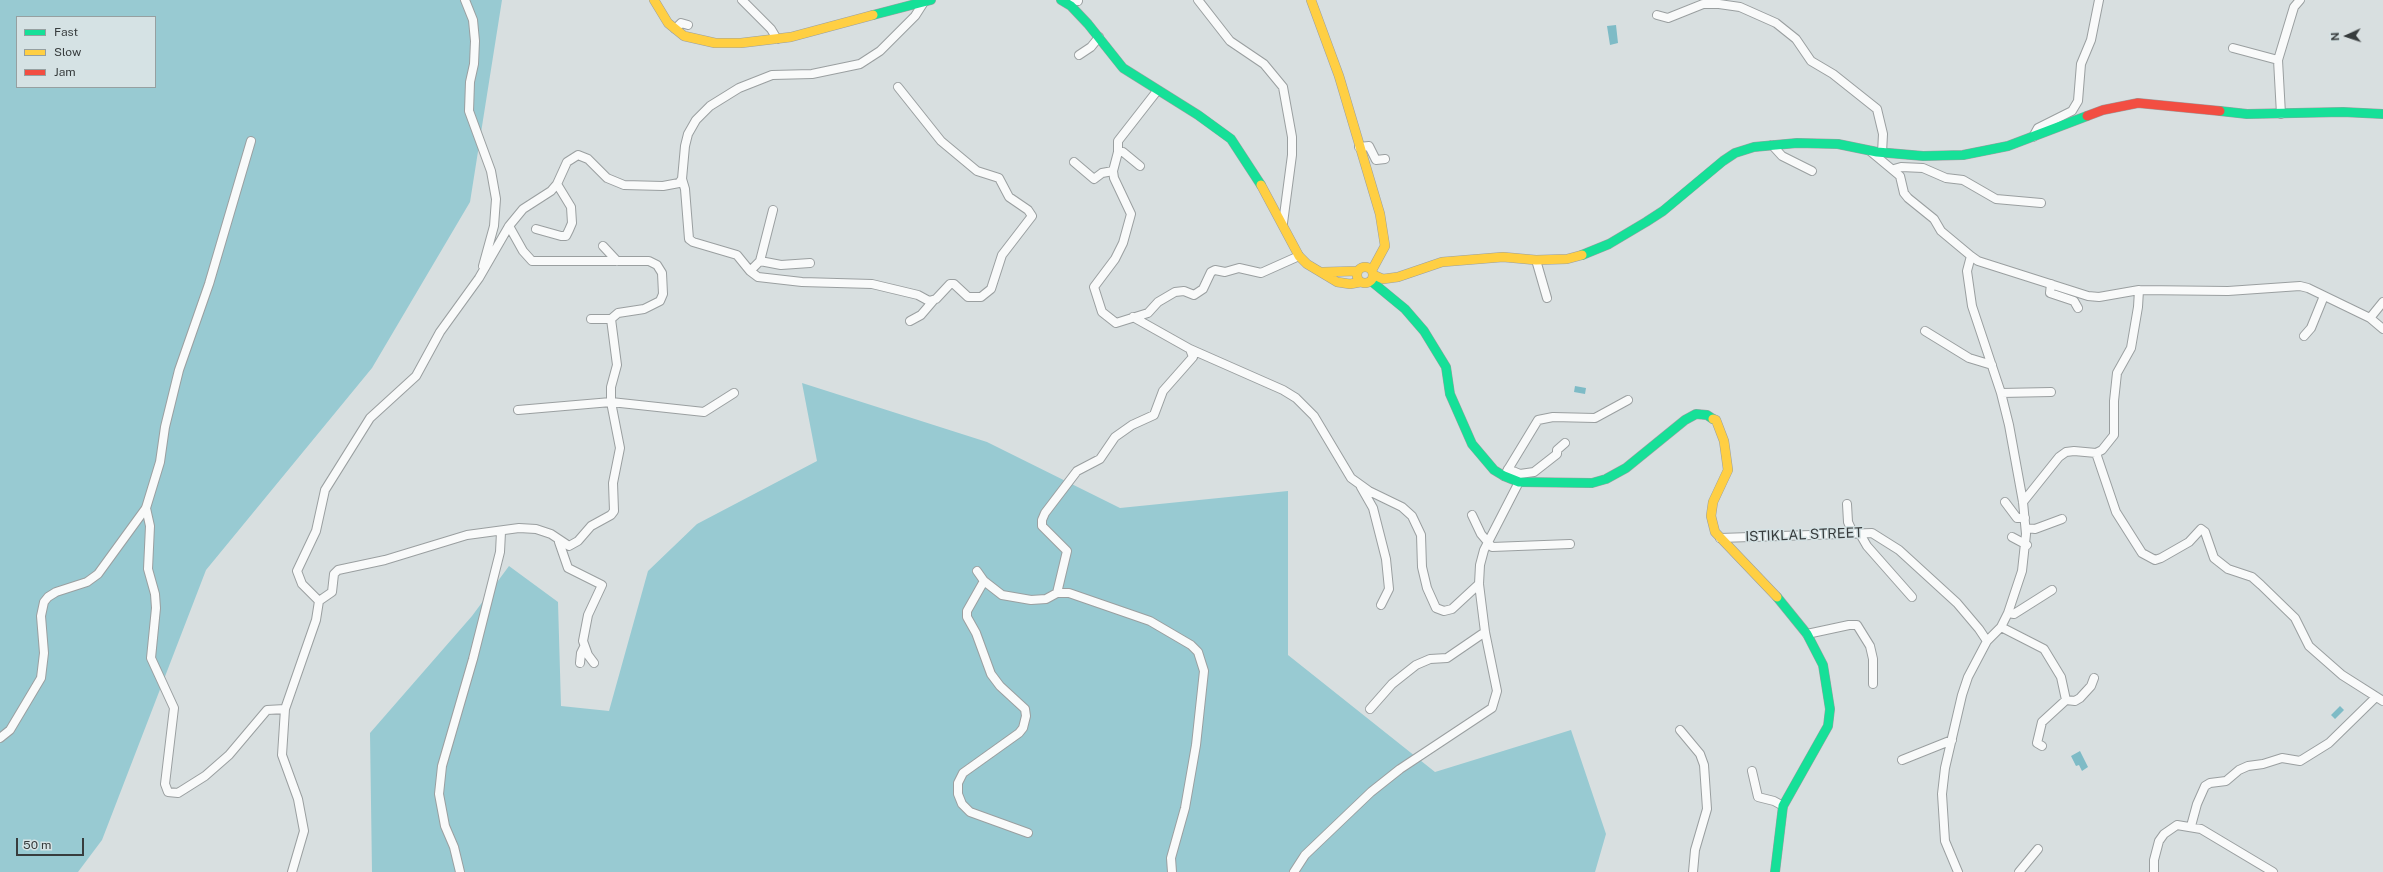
<!DOCTYPE html>
<style>
body{margin:0}
#map{position:relative;width:2383px;height:872px;overflow:hidden;background:#d8dfe0;font-family:"Public Sans",sans-serif}
canvas{display:block}
.legend{position:absolute;left:16px;top:16px;width:140px;height:72px;box-sizing:border-box;background:#d5e2e4;border:1px solid #96a0a1;margin:0;padding:5px 7px;list-style:none;font-size:12px;color:#373c3d}
.legend li{display:flex;align-items:center;gap:8px;height:20px}
.legend b{width:20px;border:1px solid #96a0a1}
.north{position:absolute;left:2327px;top:16px;width:40px;height:40px;-webkit-text-stroke:3px #d5e2e4;paint-order:stroke;rotate:267deg;font-size:11px;font-weight:700;line-height:16px;text-align:center;color:#373c3d}
.north::after{content:'';display:block;margin:auto;width:14px;height:18px;background:#373c3d;clip-path:polygon(50% 0,100% 100%,50% 72%,0 100%)}
.scale{position:absolute;left:16px;top:838px;width:68px;height:18px;box-sizing:border-box;border:2px solid #373c3d;border-top:0;padding-left:5px;font-size:12px;line-height:14px;white-space:nowrap;color:#373c3d;-webkit-text-stroke:3px #d5e2e4;paint-order:stroke}
</style>
<div id="map">
<canvas width="2383" height="872"></canvas>
<ul class="legend">
<li><b style="height:5px;background:#16e098"></b>Fast</li>
<li><b style="height:5px;background:#ffcf43"></b>Slow</li>
<li><b style="height:5px;background:#f24e42"></b>Jam</li>
</ul>
<div class="north">N</div>
<div class="scale">50 m</div>
</div>
<script>
const ctx = document.querySelector('canvas').getContext('2d');
ctx.lineJoin = 'round';
function fill(path, color) {
  ctx.fillStyle = color;
  ctx.fill(path, 'evenodd');
}
function poly(rows) {
  const path = new Path2D();
  for (const r of rows) {
    if (r.length === 3) {
      path.moveTo(r[0] + r[2], r[1]);
      path.arc(r[0], r[1], r[2], 0, 2 * Math.PI);
      continue;
    }
    path.moveTo(r[0], r[1]);
    for (let i = 2; i < r.length; i += 2) path.lineTo(r[i], r[i + 1]);
  }
  return path;
}
function trace(path, color, width, dash) {
  ctx.strokeStyle = color;
  ctx.lineWidth = width;
  ctx.lineCap = dash ? 'butt' : 'round';
  ctx.setLineDash(dash || []);
  ctx.stroke(path);
}
function label(font, color, halo, rows, align = 'center') {
  ctx.font = font + ' "Public Sans",sans-serif';
  ctx.lineWidth = 3;
  ctx.setLineDash([]);
  ctx.textBaseline = 'middle';
  ctx.strokeStyle = halo;
  ctx.fillStyle = color;
  for (const [text, x, y, turn = 0] of rows) {
    ctx.save();
    ctx.translate(x, y);
    ctx.rotate((+turn || 0) * Math.PI / 180);
    ctx.textAlign = isNaN(turn) ? turn : align;
    if (halo) ctx.strokeText(text, 0, 0);
    ctx.fillText(text, 0, 0);
    ctx.restore();
  }
}
const forest = poly([
 [0,0,502,0,470,202,372,368,206,570,102,840,78,872,0,872],
 [17,17,155,17,155,87,17,87],
 [802,383,987,442,1120,508,1288,491,1288,655,1435,772,1571,730,1606,834,1595,872,372,872,370,733,472,616,509,566,558,602,561,706,609,711,648,571,697,524,817,461]
]);
const water = poly([
 [1616,25,1618,43,1610,45,1607,26],
 [1575,386,1586,388,1585,394,1574,392],
 [2340,706,2344,710,2335,719,2331,715],
 [2080,751,2088,767,2082,771,2079,765,2076,766,2071,756]
]);
const street = poly([
 [465,0,473,20,475,41,474,64,470,82,469,111,491,171,496,199,494,226,483,266],
 [742,0,771,29,777,39],
 [1074,0,1078,1],
 [1198,0,1230,41,1264,64,1283,87,1292,137,1292,155,1283,223],
 [1657,15,1668,18,1703,4,1719,4,1740,7,1776,23,1796,39,1811,61,1833,74,1877,109,1883,134,1882,153],
 [675,29,681,23,688,25],
 [2233,48,2278,60],
 [1079,55,1091,47,1099,37],
 [1157,91,1118,141,1118,152,1113,171,1114,178,1131,214,1123,243,1115,259,1094,287,1102,312,1116,323,1148,313,1158,302,1175,292,1184,291,1194,295,1203,289,1211,272,1215,270,1225,272,1239,268,1261,273,1299,256],
 [2281,114,2278,60,2294,7,2300,0],
 [2033,137,2038,128,2072,111,2078,101,2081,64,2091,40,2099,0],
 [1772,145,1782,156,1812,171],
 [1359,147,1369,146,1376,160,1385,159],
 [1870,151,1900,176,1904,193,1908,198,1934,219,1941,231,1971,256,1967,271,1972,306,2001,393,2009,425,2023,502,2026,534,2022,571,2008,613,2001,627,1987,641],
 [1118,152,1123,152,1140,166],
 [1074,162,1094,179,1102,173,1113,171],
 [1894,169,1901,167,1923,168,1946,178,1963,180,1996,199,2041,203],
 [682,179,685,189,689,239,693,242,737,255,750,271,758,277,802,282,872,284,918,295,929,301,936,299,950,284,954,284,968,297,981,297,991,289,1002,255,1032,216,1028,210,1009,197,999,178,977,171,941,141,898,87],
 [536,229,561,236,566,236,569,230,572,223,571,207,557,184],
 [603,246,617,261],
 [1971,256,1978,261,2088,296,2099,297,2139,290,2228,291,2300,286,2308,288,2370,318,2383,329],
 [1536,260,1547,298],
 [760,261,773,210],
 [750,271,760,261,781,265,810,263],
 [2051,284,2050,293,2074,301,2078,308],
 [2370,318,2383,302],
 [591,319,611,319],
 [910,321,921,315,933,301],
 [1925,331,1969,358,1992,365],
 [2304,336,2311,328,2324,296],
 [1190,349,1283,390,1296,398,1314,416,1351,478,1369,491,1402,507,1412,516,1421,535,1422,567,1427,588,1436,608,1444,611,1452,609,1479,584],
 [2001,393,2051,392],
 [518,410,611,402,704,412,734,393],
 [2096,453,2116,512,2142,553,2155,560,2161,558,2189,542,2201,529,2205,532,2214,558,2228,569,2252,577,2261,585,2295,618,2309,646,2342,675,2383,701],
 [1508,469,1520,474,1534,472,1557,454,1557,450,1565,443],
 [1504,476,1538,420,1553,417,1595,418,1628,400],
 [1361,487,1373,508,1386,559,1389,589,1381,605],
 [2005,502,2017,518,2025,518],
 [2023,502,2059,457,2066,452,2074,451,2096,453,2102,450,2114,435,2114,401,2117,373,2131,348,2138,307,2139,290],
 [1847,504,1848,522,1853,533],
 [146,508,150,526,148,569,155,594,156,608,151,658,174,708,165,784,168,792,178,793,205,776,229,755,267,710,285,709],
 [1472,515,1481,534,1492,547,1570,544],
 [2026,528,2035,529,2062,519],
 [1859,532,1867,546,1912,597],
 [2012,537,2027,545],
 [1720,538,1872,533,1899,550,1957,603,1979,629,1987,641,1968,677,1962,695,1945,768,1942,794,1945,841,1958,872],
 [559,542,568,568,602,585,588,615,583,641,588,655,594,663],
 [977,571,984,581,1002,595,1031,600,1046,599,1057,593,1069,593,1150,621,1191,645,1198,652,1204,671,1196,745,1185,808,1171,858,1172,872],
 [984,581,967,611,967,617,976,633,991,674,1000,686,1025,709,1026,716,1023,728,1019,733,963,773,958,783,958,794,962,804,970,812,1028,833],
 [1057,593,1067,551,1042,526,1042,520,1045,513,1077,471,1100,459,1115,437,1132,425,1154,415,1163,391,1193,357,1190,349,1133,317],
 [319,601,332,592,334,574,338,570,385,560,467,535,519,528,536,529,551,534,569,546,578,541,591,526,611,515,614,511,613,483,620,448,611,402,611,387,617,365,611,319,618,313,644,309,660,301,663,294,662,273,657,265,649,261,532,261,523,251,509,226],
 [2008,613,2014,614,2052,590],
 [2001,627,2044,649,2061,677,2066,700,2042,722,2037,743,2042,746],
 [1807,634,1849,625,1857,625,1870,646,1873,659,1873,684],
 [580,663,581,653,584,647],
 [2066,700,2075,701,2080,698,2091,686,2094,678],
 [1370,709,1392,684,1416,665,1430,659,1447,658,1485,632],
 [1680,730,1700,754,1704,765,1707,809,1695,850,1693,872],
 [0,738,10,730,41,678,44,653,41,616,44,602,48,597,56,592,87,582,98,574,146,508,160,462,165,427,179,370,209,284,251,141],
 [1902,760,1952,740],
 [1752,771,1758,797,1774,801,1783,806],
 [2191,826,2197,804,2205,786,2210,783,2226,781,2239,770,2248,766,2263,764,2282,758,2300,761,2329,743,2375,698],
 [292,872,304,831,298,799,282,755,285,709,316,620,319,601,302,584,297,571,316,531,325,490,370,418,416,376,440,332,479,278,509,226,523,209,551,191,557,184,567,162,578,155,588,159,607,178,624,185,663,186,679,183,682,179,685,146,688,134,696,120,710,106,739,88,772,75,812,74,860,64,880,51,915,16,924,2],
 [460,872,454,847,445,826,439,794,442,766,473,659,500,552,501,532],
 [1294,872,1305,855,1371,792,1400,769,1492,708,1497,691,1485,632,1479,584,1480,565,1484,550,1519,482],
 [2019,872,2038,849],
 [2154,872,2154,860,2159,841,2164,834,2177,825,2201,829,2273,872]
]);
const fast = poly([
 [1061,0,1071,6,1088,24,1123,68,1198,115,1231,139,1261,185],
 [873,15,931,0],
 [2220,111,2247,114,2343,112,2383,114],
 [1582,255,1609,244,1646,222,1663,211,1723,161,1735,153,1754,147,1797,143,1838,144,1877,152,1923,156,1963,155,2008,146,2087,116],
 [1371,281,1405,309,1424,331,1446,367,1450,394,1472,444,1494,470,1504,476,1519,482,1592,483,1606,479,1626,468,1685,420,1696,414,1707,415,1713,419],
 [1775,872,1783,806,1828,726,1830,709,1823,665,1807,634,1777,597]
]);
const slow = poly([
 [654,0,668,23,684,36,715,43,741,43,791,37,873,15],
 [1311,0,1339,76,1380,214,1385,246,1372,270],
 [1261,185,1299,256,1307,264,1337,282,1350,284,1361,282],
 [1365,275,8],
 [1323,272,1358,271],
 [1374,275,1383,279,1398,277,1442,262,1503,257,1536,260,1567,259,1582,255],
 [1713,419,1716,420,1724,441,1728,470,1713,502,1711,516,1715,532,1777,597]
]);
const jam = poly([
 [2087,116,2103,110,2138,103,2220,111]
]);
const streetNames = [
 ["ISTIKLAL STREET",1804,535,-2]
];
fill(forest, '#98cad2');
fill(water, '#7ebbc6');
trace(street, '#9a9fa0', 10);
trace(fast, '#9a9fa0', 10);
trace(slow, '#9a9fa0', 10);
trace(jam, '#9a9fa0', 10);
trace(street, '#f9fafa', 8);
trace(fast, '#16e098', 9);
trace(slow, '#ffcf43', 9);
trace(jam, '#f24e42', 9);
label('14px', '#373c3d', '#d5e2e4', streetNames);
</script>
